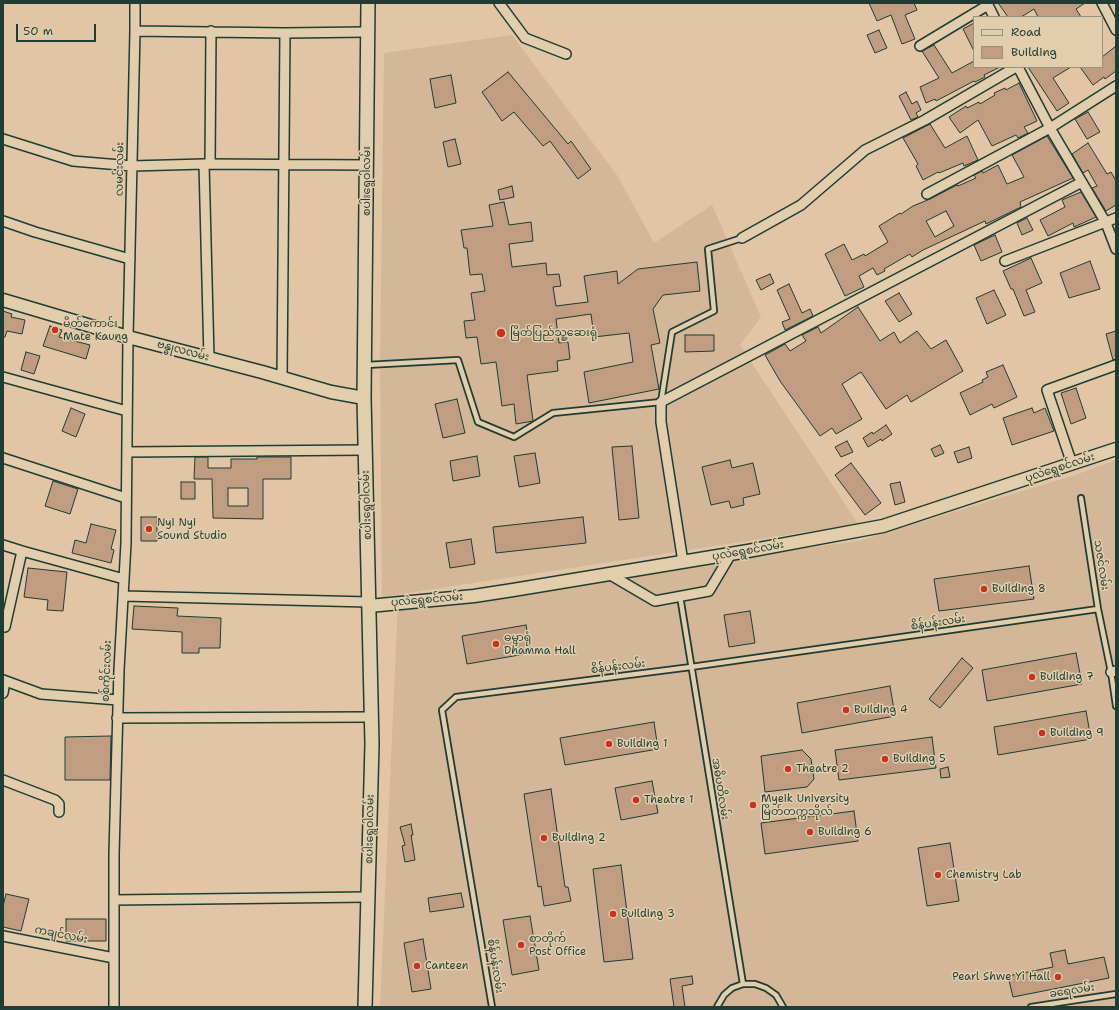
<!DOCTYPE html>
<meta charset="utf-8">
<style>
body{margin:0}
#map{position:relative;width:1119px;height:1010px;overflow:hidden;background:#e1c5a4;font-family:"Shantell Sans",sans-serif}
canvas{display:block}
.frame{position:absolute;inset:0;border:4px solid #1f3d34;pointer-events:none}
.legend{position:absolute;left:973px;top:16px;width:130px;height:52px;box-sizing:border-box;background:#e2ceac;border:1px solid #94947c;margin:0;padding:5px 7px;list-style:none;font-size:12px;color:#1f3d34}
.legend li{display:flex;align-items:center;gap:8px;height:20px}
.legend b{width:20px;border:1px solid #94947c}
.scale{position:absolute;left:16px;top:24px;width:80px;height:18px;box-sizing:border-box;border:2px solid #1f3d34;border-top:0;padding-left:5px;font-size:12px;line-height:14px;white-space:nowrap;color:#1f3d34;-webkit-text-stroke:3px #e2ceac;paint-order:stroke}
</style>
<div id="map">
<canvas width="1119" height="1010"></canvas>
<div class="frame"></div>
<ul class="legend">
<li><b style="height:5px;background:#e2ceac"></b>Road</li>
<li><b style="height:11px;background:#c09d81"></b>Building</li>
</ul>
<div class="scale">50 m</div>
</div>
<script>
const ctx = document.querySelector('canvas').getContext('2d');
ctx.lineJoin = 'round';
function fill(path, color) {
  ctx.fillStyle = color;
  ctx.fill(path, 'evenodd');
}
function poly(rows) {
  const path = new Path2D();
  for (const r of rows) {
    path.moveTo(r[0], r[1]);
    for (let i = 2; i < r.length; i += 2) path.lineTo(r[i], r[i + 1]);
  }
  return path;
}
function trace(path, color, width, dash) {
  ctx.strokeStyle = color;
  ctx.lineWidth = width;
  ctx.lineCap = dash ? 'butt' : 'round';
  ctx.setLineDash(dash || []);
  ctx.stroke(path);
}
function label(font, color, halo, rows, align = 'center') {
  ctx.font = font + ' "Shantell Sans","Noto Sans Myanmar",sans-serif';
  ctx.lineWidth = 3;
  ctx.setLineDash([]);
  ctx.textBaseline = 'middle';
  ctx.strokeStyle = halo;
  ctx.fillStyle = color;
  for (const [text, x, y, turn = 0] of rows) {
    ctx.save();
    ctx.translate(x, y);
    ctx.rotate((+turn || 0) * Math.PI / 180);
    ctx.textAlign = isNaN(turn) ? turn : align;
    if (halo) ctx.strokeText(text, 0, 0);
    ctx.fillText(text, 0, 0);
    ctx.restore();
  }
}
const built = poly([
 [512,35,617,175,654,243,712,205,761,317,740,345,858,524,382,597,380,364,384,53],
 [1116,460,1116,1007,380,1007,398,602,859,541,1075,475]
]);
const building = poly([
 [869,3,914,3,917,10,905,15,915,39,902,44,891,15,877,21,869,3],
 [998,3,1085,3,1076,9,1081,17,1038,17,1034,9,1021,17,1008,17,998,3],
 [974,23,974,51,963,29,974,23],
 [879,30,887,48,875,53,867,35,879,30],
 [934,45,952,73,974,61,974,67,1000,67,984,75,985,77,975,82,974,81,936,101,935,99,926,103,920,87,939,78,922,51,934,45],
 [1116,46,1116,71,1105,79,1104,77,1093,85,1080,67,1102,67,1102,57,1116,46],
 [1028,67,1071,67,1053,78,1069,103,1057,111,1028,67],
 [508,72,568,144,571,141,591,169,578,179,550,141,543,146,514,112,502,121,482,92,508,72],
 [451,75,456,103,435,108,430,79,451,75],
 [1019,83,1037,121,1024,127,1028,133,1018,138,1016,135,992,146,978,120,960,133,949,117,966,106,967,108,979,102,980,104,995,95,994,93,1005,88,1006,90,1019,83],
 [906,92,912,104,917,101,921,110,916,113,918,117,911,120,899,96,906,92],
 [1088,112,1100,132,1087,139,1075,119,1088,112],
 [930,124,945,148,967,136,978,160,964,166,963,163,939,173,938,172,923,180,916,166,918,164,903,138,930,124],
 [1047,136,1073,178,1020,202,1021,207,986,224,985,221,923,250,912,257,910,254,884,269,885,271,877,275,873,268,859,276,864,287,845,296,825,254,844,244,852,260,864,254,865,256,888,242,879,226,900,213,901,214,913,206,930,199,955,186,958,185,958,186,976,178,974,175,982,171,983,173,998,165,1007,184,1024,177,1012,155,1047,136],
 [946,211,954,226,935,237,926,221,946,211],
 [455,139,461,164,448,167,443,142,455,139],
 [1088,143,1107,174,1111,172,1116,181,1116,205,1106,211,1092,188,1097,186,1088,170,1083,173,1072,154,1088,143],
 [512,186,514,197,500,200,498,190,512,186],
 [1081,192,1096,217,1074,227,1073,223,1048,236,1040,220,1065,207,1062,200,1081,192],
 [504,202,509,225,531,222,533,241,509,244,512,267,546,263,547,275,559,274,561,286,553,287,556,306,588,302,584,276,617,271,618,284,638,269,697,262,700,291,663,295,653,309,660,343,651,345,659,389,589,403,584,372,633,362,629,333,594,337,591,314,556,319,559,343,568,342,570,359,557,361,558,371,527,375,533,421,516,424,514,404,502,406,496,362,481,364,477,337,466,338,464,321,475,320,471,293,485,291,482,274,470,275,467,248,464,248,461,230,493,226,489,205,504,202],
 [1027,218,1033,230,1022,235,1017,223,1027,218],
 [995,235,1002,252,981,261,974,245,995,235],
 [1031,258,1042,283,1026,290,1035,312,1024,316,1013,289,1011,289,1003,271,1031,258],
 [1090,261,1100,289,1069,298,1060,273,1090,261],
 [770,274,774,283,761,290,756,280,770,274],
 [789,284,802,313,810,309,813,316,785,330,782,322,790,319,777,290,789,284],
 [994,290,1006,315,987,324,976,298,994,290],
 [899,293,912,314,899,322,885,301,899,293],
 [858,307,880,341,894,332,900,343,917,331,931,349,946,340,963,371,911,402,907,395,886,409,861,372,842,384,862,419,836,434,832,428,820,436,780,381,765,355,785,344,790,351,806,341,802,335,818,327,821,333,858,307],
 [3,311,12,314,11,317,25,320,22,334,7,331,5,337,3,337,3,311],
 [50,326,62,330,59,337,90,345,86,359,43,346,50,326],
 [1116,331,1116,359,1113,360,1106,334,1116,331],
 [685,335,714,335,714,351,685,352,685,335],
 [26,352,40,356,34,374,21,370,26,352],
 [1003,365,1017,397,994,408,992,404,970,415,960,393,983,382,982,380,988,377,986,372,1003,365],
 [1076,388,1086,418,1071,424,1061,393,1076,388],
 [457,399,465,433,443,438,435,404,457,399],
 [71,408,85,414,76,437,62,431,71,408],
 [1032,408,1034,413,1045,408,1054,431,1012,445,1003,418,1032,408],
 [886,425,892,434,882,441,881,439,868,447,863,438,872,432,873,434,886,425],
 [847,441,853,452,841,457,835,447,847,441],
 [940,445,944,453,935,457,931,449,940,445],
 [632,446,639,518,619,520,612,447,632,446],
 [969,447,972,458,958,463,954,452,969,447],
 [535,453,540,483,519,487,514,456,535,453],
 [477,456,480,476,453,481,450,461,477,456],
 [195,457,208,457,208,468,231,468,231,459,257,459,257,457,291,457,291,479,263,479,263,519,213,518,212,479,194,479,195,457],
 [228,488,248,488,248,506,228,506,228,488],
 [730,460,732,468,753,463,760,494,743,498,744,505,731,508,729,501,711,505,702,467,730,460],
 [851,463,881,503,865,515,835,475,851,463],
 [53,481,78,489,70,514,45,506,53,481],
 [181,482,195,482,195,499,181,499,181,482],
 [900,482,905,502,895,505,890,484,900,482],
 [141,517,157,517,157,541,141,541,141,517],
 [583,517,586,543,496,553,493,527,583,517],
 [91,524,116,530,111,549,114,550,111,563,72,553,75,540,86,543,91,524],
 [471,539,475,564,450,568,446,543,471,539],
 [1029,566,1034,599,939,611,934,579,1029,566],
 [28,568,67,572,63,611,47,610,48,600,24,597,28,568],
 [134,606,178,608,177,616,221,618,220,648,199,648,199,653,182,653,182,632,132,629,134,606],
 [750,611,755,643,729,647,724,615,750,611],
 [526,625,531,653,467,664,462,636,526,625],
 [1076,653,1082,684,987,701,982,670,1076,653],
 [962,658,973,668,940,708,929,699,962,658],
 [890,686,895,716,802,733,797,703,890,686],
 [1086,711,1091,739,998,755,994,727,1086,711],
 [654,722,658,749,565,765,560,738,654,722],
 [111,736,110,780,65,780,65,737,111,736],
 [932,737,936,768,839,780,835,750,932,737],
 [802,750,811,759,814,779,807,787,765,792,761,756,802,750],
 [948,767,950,777,941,778,940,769,948,767],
 [652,781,658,813,621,820,615,788,652,781],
 [551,789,565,887,568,887,571,901,544,906,541,886,538,887,524,794,551,789],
 [854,811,858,841,765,854,761,823,854,811],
 [411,824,413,835,411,835,415,860,405,862,402,846,405,845,400,827,411,824],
 [950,843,959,901,927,906,918,848,950,843],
 [621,865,633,959,604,962,593,869,621,865],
 [461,893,464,907,430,912,428,898,461,893],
 [6,894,29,899,21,931,3,927,3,906,6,894],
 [530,916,539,970,512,975,503,920,530,916],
 [66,919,106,919,106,941,66,941,66,919],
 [423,939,431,989,412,992,404,943,423,939],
 [1065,950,1068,964,1104,957,1109,978,1013,997,1008,976,1053,967,1050,953,1065,950],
 [692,976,693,984,682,986,685,1007,674,1007,670,979,692,976]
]);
const service = poly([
 [366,365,458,360,478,422,514,437,553,413,661,402,672,332,714,311,708,249,742,238],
 [1081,498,1098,609,1111,672,1116,706],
 [680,596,743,984],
 [492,1007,442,710,456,697,691,667,1098,609],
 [717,1007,724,995,732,988,743,984,755,984,766,988,776,995,783,1007],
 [1031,1007,1116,994]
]);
const minor = poly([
 [499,3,525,38,566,54],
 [1102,3,1116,30],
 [135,31,285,33],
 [920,46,988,5,994,17],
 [1018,67,1050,128,1106,223,1116,249],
 [3,139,73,161,132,166,204,164,209,358],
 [204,164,367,165],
 [210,164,211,31],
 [927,194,1050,128,1116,86],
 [3,221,35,232,130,259],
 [742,238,801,205,865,150,925,120,1016,67],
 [1005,261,1116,218],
 [3,377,127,411],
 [282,377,285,33,367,32],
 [127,452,365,450],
 [3,458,126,498],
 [1072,464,1047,390,1116,365],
 [3,545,22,551,124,579],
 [683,562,661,422,661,402,1082,182],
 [609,574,655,601,709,591,731,554],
 [123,596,369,602],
 [5,627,22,551],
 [1111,672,1116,671],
 [3,680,41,694,118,700],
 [3,693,5,681],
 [117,718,371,717],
 [3,780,55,800,59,804,59,812],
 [114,900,368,897],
 [3,936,114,958],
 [114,1007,114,854,119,670,126,543,128,337,135,31,135,3]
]);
const tertiary = poly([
 [3,300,128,337,262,372,331,392,364,398],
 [369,606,474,596,513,590,748,551,883,526,1116,449]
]);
const secondary = poly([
 [365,1007,372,744,364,398,368,3]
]);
const markers = [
 [55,330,4,"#c8321e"],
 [501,333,5,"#c8321e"],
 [149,529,4,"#c8321e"],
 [984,589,4,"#c8321e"],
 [496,644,4,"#c8321e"],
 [1032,677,4,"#c8321e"],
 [846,710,4,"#c8321e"],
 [1042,733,4,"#c8321e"],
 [609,744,4,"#c8321e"],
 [885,759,4,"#c8321e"],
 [788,769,4,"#c8321e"],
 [636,800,4,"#c8321e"],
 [753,805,4,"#c8321e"],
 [810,832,4,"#c8321e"],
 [544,838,4,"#c8321e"],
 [938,875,4,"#c8321e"],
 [613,914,4,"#c8321e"],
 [521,945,4,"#c8321e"],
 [417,966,4,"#c8321e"],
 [1058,977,4,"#c8321e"]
];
const streetNames = [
 ["လမင်းလမ်း",120,169,-89],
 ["စပါးရွေဝါလမ်း",367,181,-90],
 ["ဗန္ဓုလလမ်း",183,351,15],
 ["ပုလဲရွေစင်လမ်း",1060,468,-18],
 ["စပါးရွေဝါလမ်း",367,505,-92],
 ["ပုလဲရွေစင်လမ်း",748,551,-10],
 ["သဇင်လမ်း",1101,565,81],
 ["ပုလဲရွေစင်လမ်း",427,600,-5],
 ["စိန်ပန်းလမ်း",938,623,-8],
 ["စိန်ပန်းလမ်း",618,667,-7],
 ["စစ်ကိုင်းလမ်း",107,671,-88],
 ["အဓိပတိလမ်း",720,789,81],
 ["စပါးရွေဝါလမ်း",370,829,-89],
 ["ကချင်လမ်း",61,935,11],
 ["စိန်ပန်းလမ်း",495,966,81],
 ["ခရေလမ်း",1072,991,-9]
];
const poiNames = [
 ["မိတ်ကောင်း",63,324],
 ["Mate Kaung",63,337],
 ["မြိတ်ပြည်သူ့ဆေးရုံ",510,333],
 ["Nyi Nyi",157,523],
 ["Sound Studio",157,536],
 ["Building 8",992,589],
 ["ဓမ္မာရုံ",504,638],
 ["Dhamma Hall",504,651],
 ["Building 7",1040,677],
 ["Building 4",854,710],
 ["Building 9",1050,733],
 ["Building 1",617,744],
 ["Building 5",893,759],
 ["Theatre 2",796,769],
 ["Myeik University",761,799],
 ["မြိတ်တက္ကသိုလ်",761,812],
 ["Theatre 1",644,800],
 ["Building 6",818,832],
 ["Building 2",552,838],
 ["Chemistry Lab",946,875],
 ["Building 3",621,914],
 ["စာတိုက်",529,939],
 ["Post Office",529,952],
 ["Canteen",425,966],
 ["Pearl Shwe Yi Hall",1050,977,"right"]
];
fill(built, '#d3b798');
fill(building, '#c09d81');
trace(building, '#1f3d34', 1);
trace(service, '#1f3d34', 8);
trace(minor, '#1f3d34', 12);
trace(tertiary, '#1f3d34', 15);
trace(secondary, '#1f3d34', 16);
trace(service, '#e2ceac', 4.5);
trace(minor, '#e2ceac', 9);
trace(tertiary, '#e2ceac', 12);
trace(secondary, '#e2ceac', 13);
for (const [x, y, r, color] of markers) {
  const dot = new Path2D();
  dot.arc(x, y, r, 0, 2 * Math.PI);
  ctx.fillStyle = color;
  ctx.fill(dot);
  trace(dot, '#e2ceac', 1.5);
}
label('11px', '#1f3d34', '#e2ceac', streetNames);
label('11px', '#1f3d34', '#e2ceac', poiNames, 'left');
</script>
